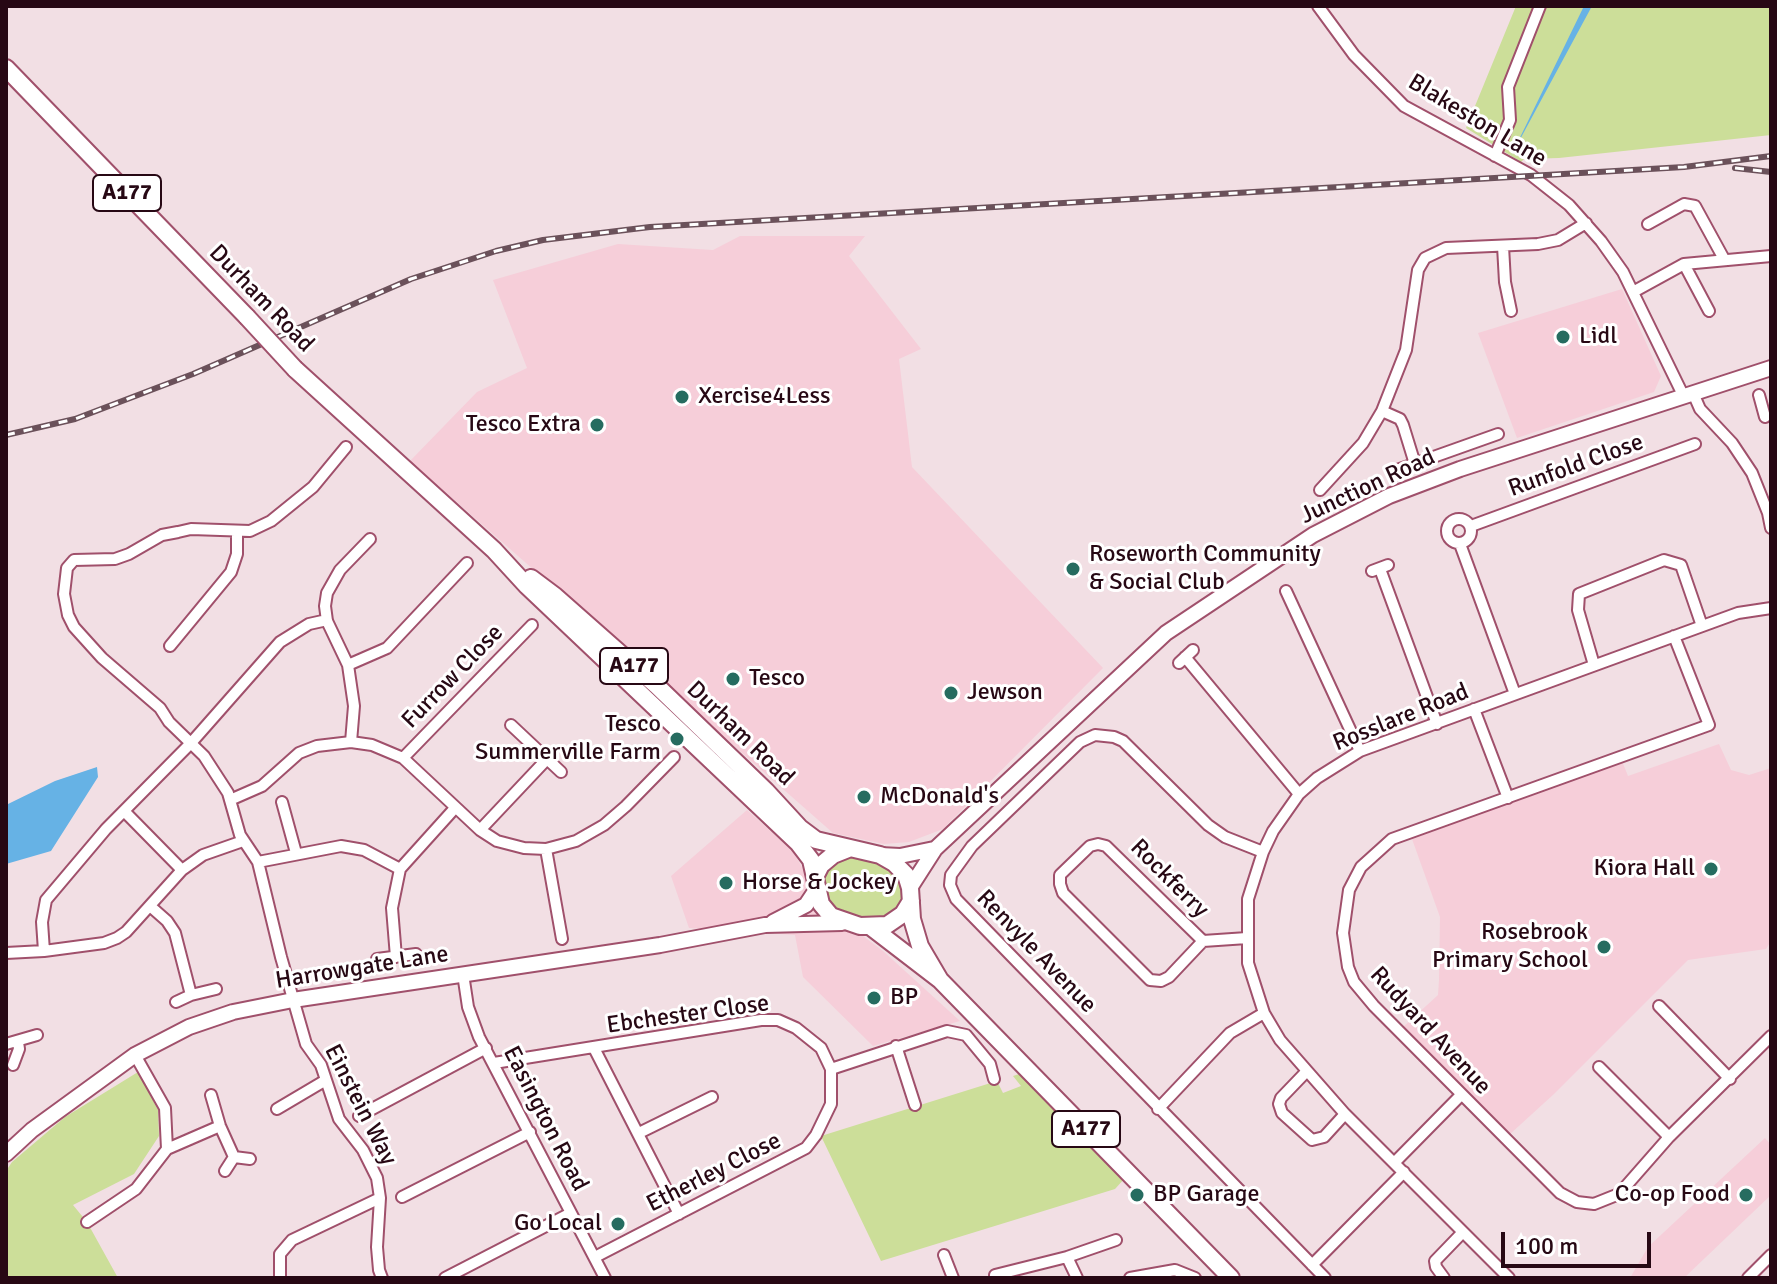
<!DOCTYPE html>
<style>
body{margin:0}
#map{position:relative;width:1777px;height:1284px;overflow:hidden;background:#f2dfe4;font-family:Signika,sans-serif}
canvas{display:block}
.frame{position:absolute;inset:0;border:8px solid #270814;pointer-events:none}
.scale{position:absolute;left:1501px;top:1232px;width:150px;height:36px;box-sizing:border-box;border:4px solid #270814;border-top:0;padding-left:10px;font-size:24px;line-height:28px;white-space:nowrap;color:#270814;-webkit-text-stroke:6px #fff;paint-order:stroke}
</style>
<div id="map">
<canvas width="1777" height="1284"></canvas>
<div class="frame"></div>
<div class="scale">100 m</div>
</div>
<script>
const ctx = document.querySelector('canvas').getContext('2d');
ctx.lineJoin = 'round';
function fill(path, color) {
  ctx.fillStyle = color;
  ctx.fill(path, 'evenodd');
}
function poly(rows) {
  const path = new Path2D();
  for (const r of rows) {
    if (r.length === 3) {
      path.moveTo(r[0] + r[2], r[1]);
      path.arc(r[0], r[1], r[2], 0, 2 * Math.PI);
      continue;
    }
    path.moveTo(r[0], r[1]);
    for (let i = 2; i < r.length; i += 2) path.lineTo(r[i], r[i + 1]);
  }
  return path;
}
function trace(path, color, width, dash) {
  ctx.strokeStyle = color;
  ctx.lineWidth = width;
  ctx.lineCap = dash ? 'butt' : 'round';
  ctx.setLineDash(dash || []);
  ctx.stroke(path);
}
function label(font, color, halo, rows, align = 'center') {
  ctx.font = font + ' Signika,sans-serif';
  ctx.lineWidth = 6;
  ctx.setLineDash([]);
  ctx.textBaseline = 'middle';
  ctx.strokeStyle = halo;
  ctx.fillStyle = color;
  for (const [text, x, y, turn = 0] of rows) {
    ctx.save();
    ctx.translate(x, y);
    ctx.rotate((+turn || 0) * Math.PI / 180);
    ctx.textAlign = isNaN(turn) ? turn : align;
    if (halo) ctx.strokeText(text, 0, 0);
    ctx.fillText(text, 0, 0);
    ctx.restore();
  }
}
const built = poly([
 [740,236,865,236,849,256,921,349,899,359,912,467,1103,668,943,829,909,842,884,844,833,833,410,461,477,392,527,368,493,280,618,244,713,250],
 [1622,289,1661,376,1654,392,1517,438,1478,333],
 [1719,744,1731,770,1749,775,1771,768,1771,941,1766,949,1688,960,1554,1094,1509,1135,1402,1028,1438,995,1439,980,1440,917,1412,839,1622,761,1628,776],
 [747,810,793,851,824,907,883,951,960,1021,873,1046,803,977,795,935,689,928,671,876],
 [1765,1138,1771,1145,1771,1195,1684,1278,1630,1278,1648,1247]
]);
const green = poly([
 [1516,6,1771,6,1771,135,1559,158,1524,159,1521,162,1466,128],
 [848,858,869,860,889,869,896,876,901,883,902,899,900,907,889,917,863,920,840,912,826,898,823,877,831,866],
 [138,1072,158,1110,159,1136,134,1174,73,1205,87,1222,118,1278,6,1278,6,1171,12,1162,65,1117],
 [1022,1073,1071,1124,1062,1133,1066,1137,1076,1128,1125,1178,1115,1189,881,1261,821,1136,997,1081,1003,1093,1021,1086,1013,1076]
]);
const water = poly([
 [1584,6,1592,6,1511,156],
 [97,767,98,777,51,851,6,864,6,805,55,781]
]);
const street = poly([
 [1318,6,1354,55,1404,106,1531,175,1569,205,1601,241,1623,272,1684,397],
 [1495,156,1510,120,1508,87,1540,6],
 [1648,224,1684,204,1695,206,1724,259],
 [1503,246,1505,282,1511,311],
 [1684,264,1709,311],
 [1633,292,1684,264,1771,256],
 [1693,393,1700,409,1732,443,1752,473,1768,513,1771,528],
 [1759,395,1765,417],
 [1382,411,1400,419,1403,425,1415,464],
 [346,447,313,487,271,521,250,531,191,529,178,532,162,535,129,554,115,559,74,560,67,568,64,594,68,615,74,627,102,658,160,708,169,722,204,756,228,793,240,835,258,862,281,957,306,1044,321,1065,339,1119,363,1150,377,1178,380,1198,377,1247,379,1270,382,1278],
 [1394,471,1498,434],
 [1320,490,1363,443,1382,411,1406,350,1418,270,1425,258,1446,248,1538,244,1558,240,1586,223],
 [1459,531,12],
 [1471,526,1695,444],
 [1460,544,1515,694],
 [1380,569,1437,724],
 [1372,571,1388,565],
 [1286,591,1360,751],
 [1674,636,1709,725,1392,839,1361,867,1349,890,1343,933,1348,967,1354,982,1374,1006,1560,1193,1577,1202,1594,1204,1619,1194,1669,1137,1771,1036],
 [170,646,231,572,237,554,237,531],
 [1185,657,1299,794],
 [1179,663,1193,650],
 [348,665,387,648,467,563],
 [1594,665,1578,610,1579,594,1664,560,1681,565,1702,626],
 [1474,709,1508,798],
 [511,725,561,772],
 [351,742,354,706,348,665,327,621,325,606,327,593,340,570,370,539],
 [403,758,532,625],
 [230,800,262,786,299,753,317,746,351,742,372,745,403,758,480,830,497,841,524,848,546,849,576,841,604,825,626,806,674,757],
 [282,802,296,853],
 [124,811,182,870],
 [480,830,547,759],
 [546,849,562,939],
 [1263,852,1225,837,1208,825,1123,741,1114,737,1095,735,1080,742,972,846,951,875,950,885,956,899,1325,1278],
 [258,862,341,846,364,850,400,869],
 [150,906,167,921,175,933,191,995],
 [1203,941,1106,846,1098,844,1090,846,1060,875,1060,884,1063,893,1150,980,1161,981,1169,977,1203,941,1247,938],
 [44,951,42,922,46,900,106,829,191,743,280,642,309,624,327,620],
 [6,953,44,951,104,943,117,938,126,932,182,870,203,855,243,841],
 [396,957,392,908,400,869,455,808],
 [377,959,416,954],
 [463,974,468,1007,479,1037,605,1278],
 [176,1002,191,995,216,989],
 [1659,1006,1730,1079],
 [6,1044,37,1035],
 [896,1046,915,1105],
 [594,1048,679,1214],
 [494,1063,761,1020,778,1020,796,1028,821,1048,831,1069,831,1104,816,1135,806,1148,595,1257],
 [13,1065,19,1049,18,1042],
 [1599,1067,1669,1137],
 [831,1069,947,1031,966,1035,990,1064,994,1079],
 [1306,1072,1281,1098,1279,1104,1282,1113,1312,1140,1324,1137,1345,1114],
 [211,1095,220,1126,234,1157,225,1171],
 [277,1109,326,1080],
 [1158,1109,1230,1033,1264,1013],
 [359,1116,486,1048],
 [639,1133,712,1097],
 [167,1149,220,1126],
 [234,1157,250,1159],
 [1395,1162,1461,1095],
 [402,1197,530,1132],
 [87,1222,136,1189,167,1149,165,1108,135,1055],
 [944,1255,953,1278],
 [1067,1257,1077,1278],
 [1312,1265,1404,1172],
 [995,1275,1067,1257,1116,1240],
 [280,1278,280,1254,292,1240,380,1198],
 [445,1278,571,1213],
 [1130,1278,1175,1270,1195,1278],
 [1444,1278,1436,1267,1435,1261,1463,1232],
 [1509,1278,1345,1114,1280,1040,1264,1013,1248,963,1248,899,1263,852,1273,831,1299,794,1317,778,1360,751,1738,613,1771,608],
 [1748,1278,1771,1255]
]);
const secondary = poly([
 [880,855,900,856,934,849],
 [910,888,935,849,1166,633,1313,535,1389,496,1460,469,1771,368],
 [773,922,806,905,816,890],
 [6,1154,32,1130,135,1055,189,1027,233,1012,293,1000,660,945,765,925,842,923]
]);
const primary = poly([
 [6,68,247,317],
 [295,369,494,550,527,586,798,843,811,860,821,904,831,916,860,926,887,925,903,914,911,901],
 [531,578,555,596,657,686,766,791,800,828,816,840,880,855,894,863,906,875,910,888,912,919,920,946,940,980],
 [816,875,821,865,833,855,848,849],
 [871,927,940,980,1231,1278]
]);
const rail = poly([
 [1735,168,1771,172],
 [6,435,75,419,193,374,411,279,496,251,543,240,650,227,1684,167,1771,156]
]);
const primaryBridge = poly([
 [247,317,295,369]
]);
const markers = [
 [1563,337,8,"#266c60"],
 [682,397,8,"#266c60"],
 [597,425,8,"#266c60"],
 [1073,569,8,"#266c60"],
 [733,679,8,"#266c60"],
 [951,693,8,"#266c60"],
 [677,739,8,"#266c60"],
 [864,797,8,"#266c60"],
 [1711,869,8,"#266c60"],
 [726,883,8,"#266c60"],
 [1604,947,8,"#266c60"],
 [874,998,8,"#266c60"],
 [1137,1195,8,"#266c60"],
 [1746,1195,8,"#266c60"],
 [618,1224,8,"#266c60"]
];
const shields = [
 [127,193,68],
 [634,666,68],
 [1086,1129,68]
];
const shieldNames = [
 ["A177",127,193],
 ["A177",634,666],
 ["A177",1086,1129]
];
const streetNames = [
 ["Blakeston Lane",1477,121,31],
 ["Durham Road",261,299,46],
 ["Runfold Close",1576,466,-20],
 ["Junction Road",1368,487,-25],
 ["Furrow Close",453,677,-46],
 ["Rosslare Road",1401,718,-22],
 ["Durham Road",740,734,44],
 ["Rockferry",1169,879,45],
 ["Renvyle Avenue",1036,952,46],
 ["Harrowgate Lane",362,968,-9],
 ["Ebchester Close",688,1015,-8],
 ["Rudyard Avenue",1430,1031,47],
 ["Einstein Way",360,1105,63],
 ["Easington Road",545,1119,63],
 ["Etherley Close",714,1173,-27]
];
const poiNames = [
 ["Lidl",1579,337],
 ["Xercise4Less",698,397],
 ["Tesco Extra",581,425,"right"],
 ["Roseworth Community",1089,555],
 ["& Social Club",1089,583],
 ["Tesco",749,679],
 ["Jewson",967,693],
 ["Tesco",661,725,"right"],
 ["Summerville Farm",661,753,"right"],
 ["McDonald's",880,797],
 ["Kiora Hall",1695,869,"right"],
 ["Horse & Jockey",742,883],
 ["Rosebrook",1588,933,"right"],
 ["Primary School",1588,961,"right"],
 ["BP",890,998],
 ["BP Garage",1153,1195],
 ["Co-op Food",1730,1195,"right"],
 ["Go Local",602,1224,"right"]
];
fill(built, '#f6ced9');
fill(green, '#ccde99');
fill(water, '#66b2e5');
trace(street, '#a0506b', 14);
trace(secondary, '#a0506b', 18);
trace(primary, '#a0506b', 20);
trace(street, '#fff', 10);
trace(secondary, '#fff', 14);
trace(primary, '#fff', 16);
trace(rail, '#6b515a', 6);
trace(rail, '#fff', 3, [9]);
trace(primaryBridge, '#a0506b', 20, []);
trace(primaryBridge, '#fff', 16);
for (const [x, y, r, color] of markers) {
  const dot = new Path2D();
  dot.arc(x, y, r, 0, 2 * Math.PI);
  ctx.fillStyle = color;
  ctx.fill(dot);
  trace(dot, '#fff', 3);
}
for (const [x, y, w] of shields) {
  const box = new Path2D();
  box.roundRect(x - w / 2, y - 18, w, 36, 6);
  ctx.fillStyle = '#fff';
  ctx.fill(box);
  trace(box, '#270814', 2);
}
label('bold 22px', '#270814', null, shieldNames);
label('24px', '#270814', '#fff', streetNames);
label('24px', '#270814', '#fff', poiNames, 'left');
</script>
